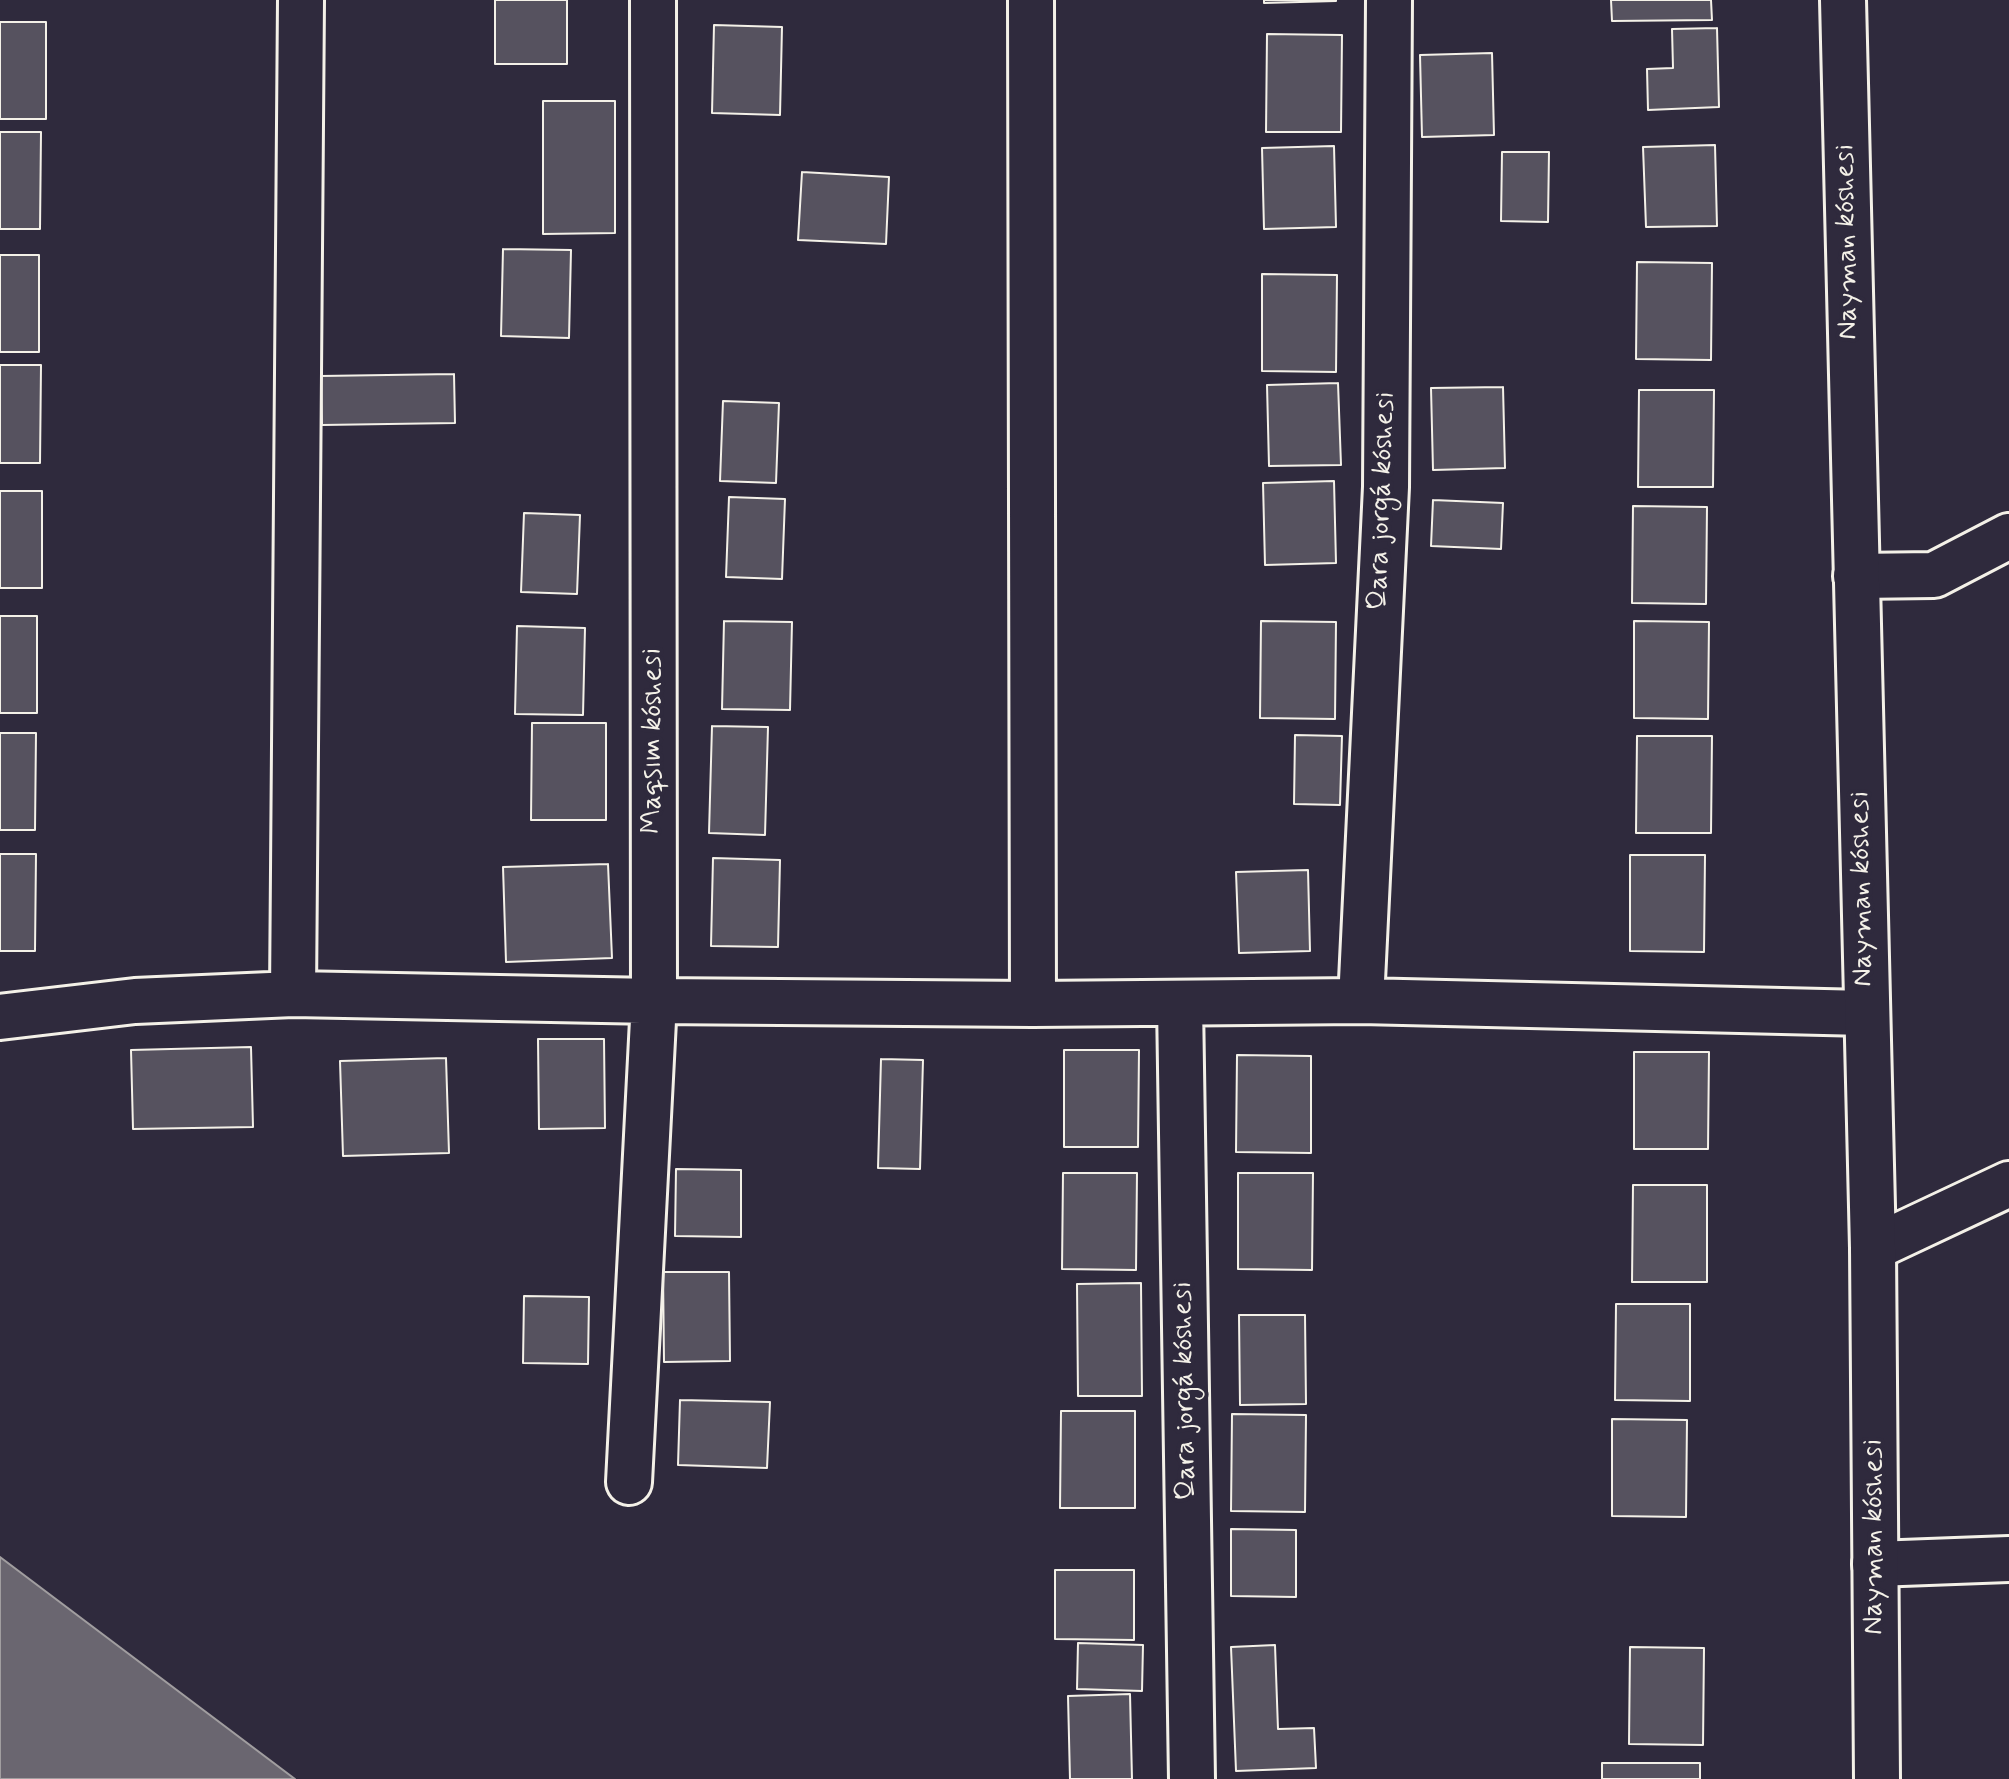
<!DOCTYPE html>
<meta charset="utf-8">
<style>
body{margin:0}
canvas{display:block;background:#2f2a3d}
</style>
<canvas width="2009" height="1779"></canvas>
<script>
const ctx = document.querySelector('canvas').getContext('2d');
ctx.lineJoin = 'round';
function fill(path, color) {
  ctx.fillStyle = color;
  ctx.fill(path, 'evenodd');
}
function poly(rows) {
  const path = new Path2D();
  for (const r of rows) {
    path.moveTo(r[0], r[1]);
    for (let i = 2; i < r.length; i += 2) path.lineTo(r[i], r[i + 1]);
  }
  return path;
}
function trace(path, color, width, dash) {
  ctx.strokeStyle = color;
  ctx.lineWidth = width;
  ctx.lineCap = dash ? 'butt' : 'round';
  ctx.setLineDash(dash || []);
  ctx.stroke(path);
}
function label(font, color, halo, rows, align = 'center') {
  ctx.font = font + ' Mynerve,sans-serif';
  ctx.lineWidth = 8;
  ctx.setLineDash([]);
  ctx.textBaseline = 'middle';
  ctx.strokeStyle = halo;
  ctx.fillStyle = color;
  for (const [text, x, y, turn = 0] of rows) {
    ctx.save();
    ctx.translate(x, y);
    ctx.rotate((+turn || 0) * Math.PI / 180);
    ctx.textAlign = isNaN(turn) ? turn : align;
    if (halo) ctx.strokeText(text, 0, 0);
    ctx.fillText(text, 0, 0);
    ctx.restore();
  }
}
const water = poly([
 [0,1557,295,1779,0,1779,0,1557]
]);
const building = poly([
 [495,0,567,0,567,64,495,64,495,0],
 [1264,0,1336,0,1336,1,1264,3,1264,0],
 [1611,0,1711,0,1712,20,1612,21,1611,0],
 [0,22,46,22,46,119,0,119,0,22],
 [714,25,782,27,780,115,712,113,714,25],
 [1717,28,1719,107,1648,110,1647,69,1673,68,1672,29,1717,28],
 [1267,34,1342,35,1341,132,1266,132,1267,34],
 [1492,53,1494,135,1422,137,1420,55,1492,53],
 [543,101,615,101,615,233,543,234,543,101],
 [0,132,41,132,40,229,0,229,0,132],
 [1715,145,1717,226,1646,227,1643,147,1715,145],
 [1334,146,1336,227,1264,229,1262,148,1334,146],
 [1502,152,1549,152,1548,222,1501,221,1502,152],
 [802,172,889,177,886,244,798,240,802,172],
 [503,249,571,250,569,338,501,336,503,249],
 [0,255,39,255,39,352,0,352,0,255],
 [1637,262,1712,263,1711,360,1636,359,1637,262],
 [1262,274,1337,275,1336,372,1262,371,1262,274],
 [0,365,41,365,40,463,0,463,0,365],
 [454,374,455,423,322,425,321,376,454,374],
 [1338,383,1341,465,1269,466,1267,385,1338,383],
 [1503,387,1505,468,1433,470,1431,388,1503,387],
 [1639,390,1714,390,1713,487,1638,487,1639,390],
 [723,401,779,403,776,483,720,481,723,401],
 [1334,481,1336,563,1265,565,1263,483,1334,481],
 [0,491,42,491,42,588,0,588,0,491],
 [729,497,785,499,782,579,726,577,729,497],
 [1433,500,1503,503,1501,549,1431,546,1433,500],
 [1633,506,1707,507,1706,604,1632,603,1633,506],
 [524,513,580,515,577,594,521,592,524,513],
 [0,616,37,616,37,713,0,713,0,616],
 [724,621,792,622,790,710,722,709,724,621],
 [1261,621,1336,622,1335,719,1260,718,1261,621],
 [1634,621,1709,622,1708,719,1634,718,1634,621],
 [517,626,585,628,583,715,515,714,517,626],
 [532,723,606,723,606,820,531,820,532,723],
 [712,726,768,727,765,835,709,833,712,726],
 [0,733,36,733,35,830,0,830,0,733],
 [1295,735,1342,736,1340,805,1294,804,1295,735],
 [1637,736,1712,736,1711,833,1636,833,1637,736],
 [0,854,36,854,35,951,0,951,0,854],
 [1630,855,1705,855,1704,952,1630,951,1630,855],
 [713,858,780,860,778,947,711,946,713,858],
 [608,864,612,958,506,962,503,867,608,864],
 [1308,870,1310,951,1239,953,1236,872,1308,870],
 [538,1039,604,1039,605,1128,539,1129,538,1039],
 [251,1047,253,1127,133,1129,131,1050,251,1047],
 [1064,1050,1139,1050,1138,1147,1064,1147,1064,1050],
 [1634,1052,1709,1052,1708,1149,1634,1149,1634,1052],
 [1237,1055,1311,1056,1311,1153,1236,1152,1237,1055],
 [446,1058,449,1153,343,1156,340,1061,446,1058],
 [881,1059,923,1060,920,1169,878,1168,881,1059],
 [676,1169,741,1170,741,1237,675,1236,676,1169],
 [1063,1173,1137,1173,1136,1270,1062,1269,1063,1173],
 [1238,1173,1313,1173,1312,1270,1238,1269,1238,1173],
 [1633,1185,1707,1185,1707,1282,1632,1282,1633,1185],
 [663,1272,729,1272,730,1361,664,1362,663,1272],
 [1141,1283,1142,1396,1078,1396,1077,1284,1141,1283],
 [524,1296,589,1297,588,1364,523,1363,524,1296],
 [1616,1304,1690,1304,1690,1401,1615,1400,1616,1304],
 [1239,1315,1305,1315,1306,1404,1240,1405,1239,1315],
 [680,1400,770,1402,767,1468,678,1465,680,1400],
 [1061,1411,1135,1411,1135,1508,1060,1508,1061,1411],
 [1232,1414,1306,1415,1305,1512,1231,1511,1232,1414],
 [1612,1419,1687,1420,1686,1517,1612,1516,1612,1419],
 [1231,1529,1296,1530,1296,1597,1231,1596,1231,1529],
 [1055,1570,1134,1570,1134,1640,1055,1639,1055,1570],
 [1078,1643,1143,1645,1142,1691,1077,1689,1078,1643],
 [1275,1645,1278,1729,1314,1728,1316,1768,1236,1771,1231,1647,1275,1645],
 [1630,1647,1704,1648,1703,1745,1629,1744,1630,1647],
 [1130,1694,1132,1779,1070,1779,1068,1696,1130,1694],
 [1602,1763,1700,1763,1700,1779,1602,1779,1602,1763]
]);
const minor = poly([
 [1031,0,1033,1004],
 [1856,576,1934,575,2009,536],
 [293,994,301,0],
 [1361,1001,1386,487,1389,0],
 [1180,1003,1192,1779],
 [0,1017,135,1001,293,994,654,1001,1033,1004,1361,1001,1866,1013],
 [1873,1248,2009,1184],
 [629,1482,654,1001,653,0],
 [1875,1564,2009,1559]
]);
const major = poly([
 [1843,0,1873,1248,1877,1779]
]);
const streetNames = [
 ["Nayman kóshesi",1848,242,-91],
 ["Qara jorǵa kóshesi",1383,501,-88],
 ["Maqsım kóshesi",654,741,-90],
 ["Nayman kóshesi",1863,889,-91],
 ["Qara jorǵa kóshesi",1186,1391,-91],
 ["Nayman kóshesi",1875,1537,-90]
];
fill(water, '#6a6670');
trace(water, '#a19ea0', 2);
fill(building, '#56525f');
trace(building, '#f4f1e8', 2);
trace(minor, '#f4f1e8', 50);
trace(major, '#f4f1e8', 50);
trace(minor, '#2f2a3d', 44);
trace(major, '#2f2a3d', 44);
label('28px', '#f4f1e8', '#2f2a3d', streetNames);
</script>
